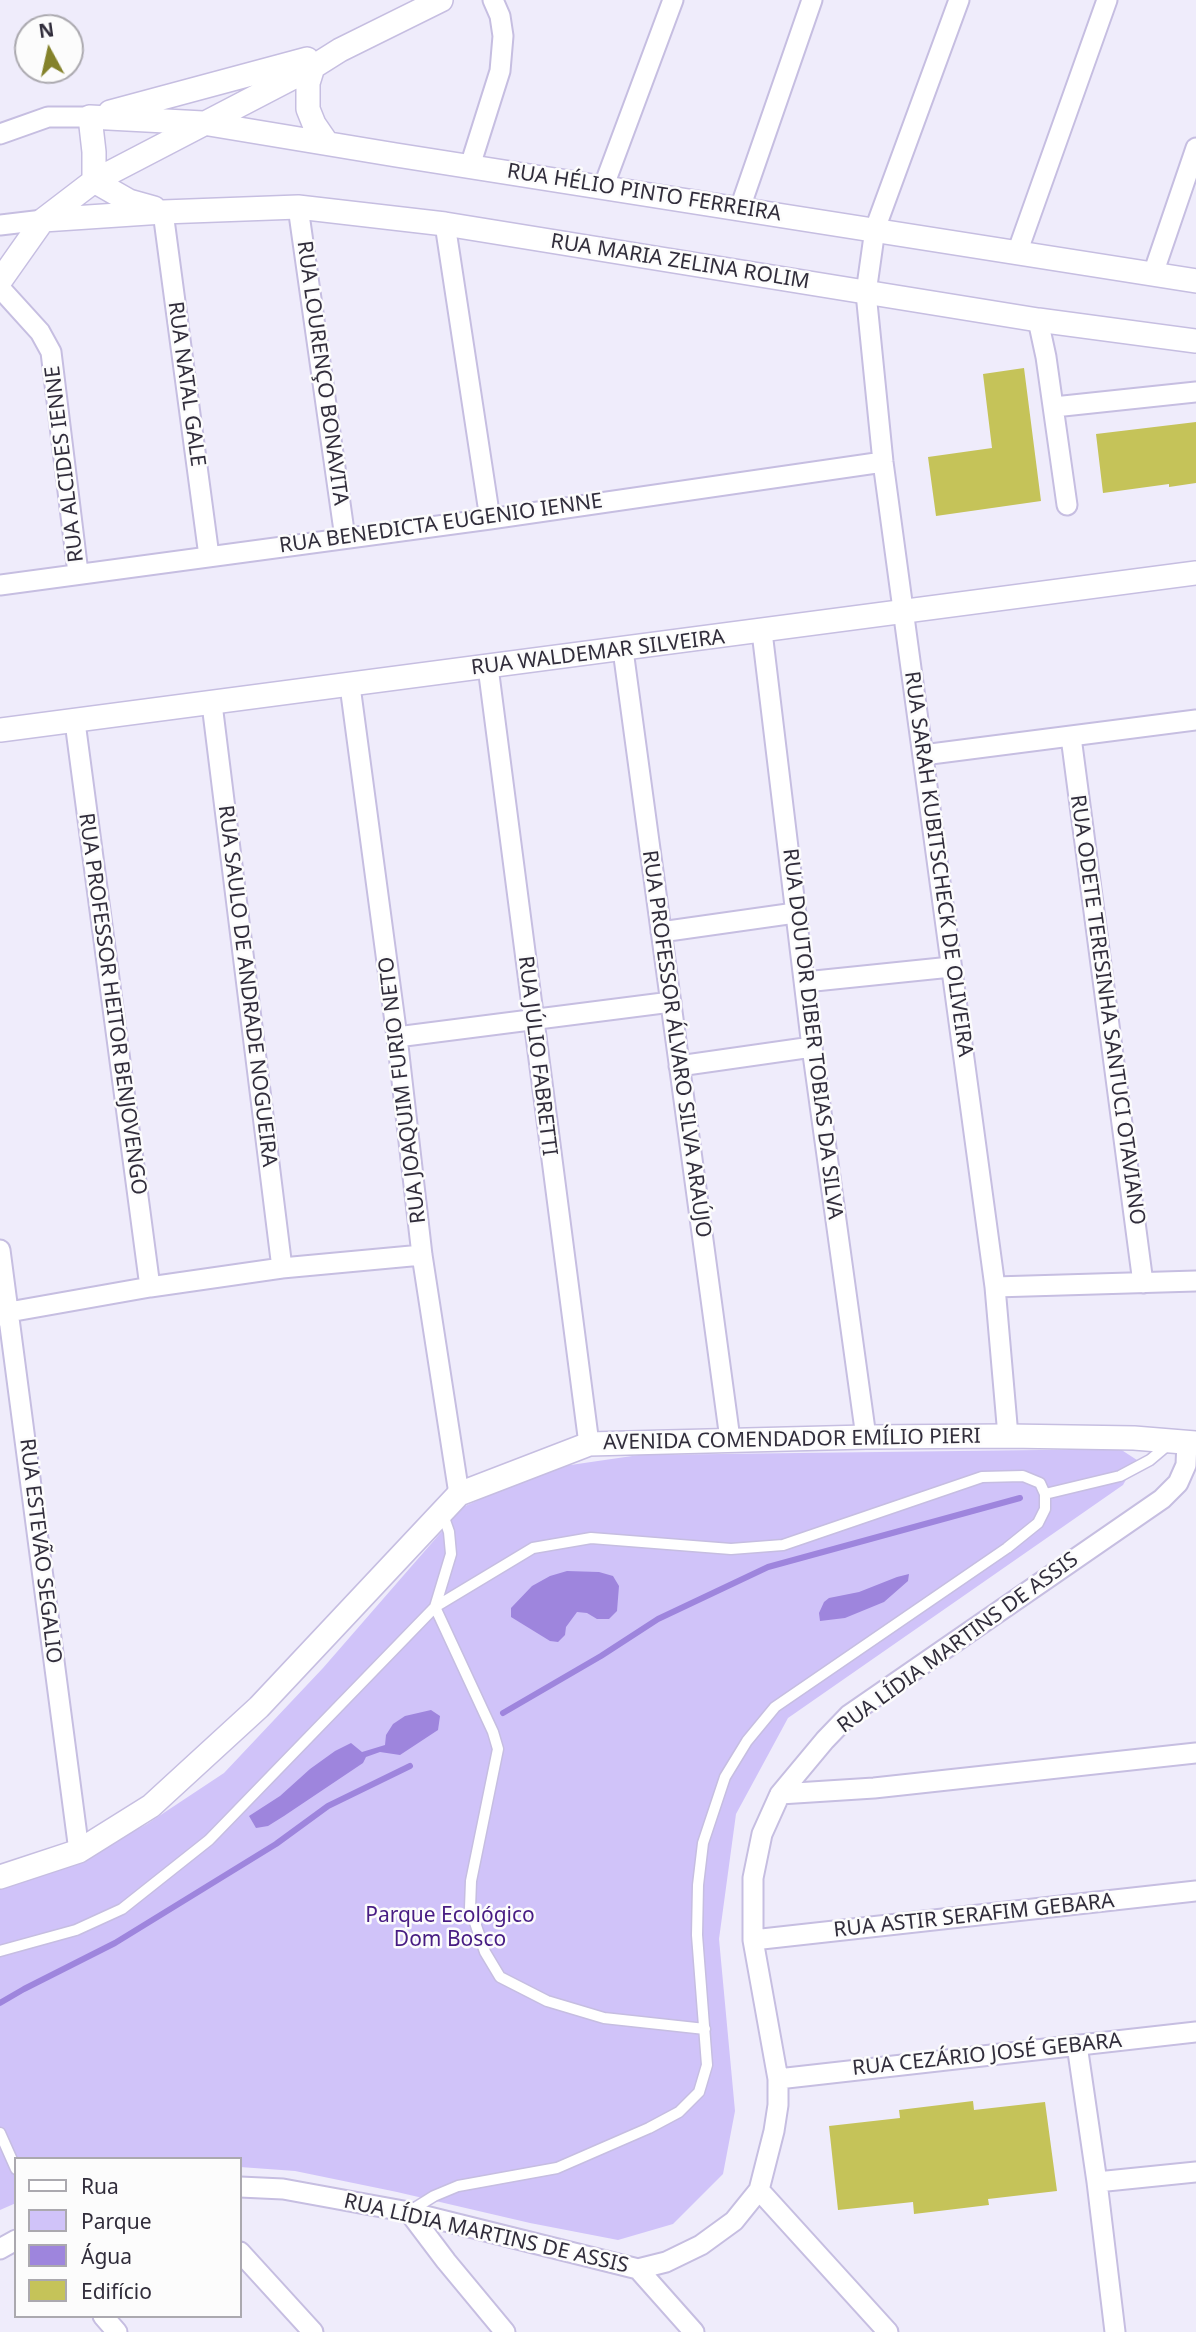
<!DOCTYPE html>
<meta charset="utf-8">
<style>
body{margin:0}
#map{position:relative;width:1196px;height:2332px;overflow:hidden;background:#efecfb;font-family:"Noto Sans",sans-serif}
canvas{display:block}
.legend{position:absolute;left:14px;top:2157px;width:228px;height:161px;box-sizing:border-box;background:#fcfcfc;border:2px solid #aba9af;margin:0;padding:9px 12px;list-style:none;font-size:21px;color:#312d3b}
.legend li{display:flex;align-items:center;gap:14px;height:35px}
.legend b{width:35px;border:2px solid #aba9af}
.north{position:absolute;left:14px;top:14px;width:70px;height:70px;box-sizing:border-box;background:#fcfcfc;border:2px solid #aba9af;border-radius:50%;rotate:352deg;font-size:19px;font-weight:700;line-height:28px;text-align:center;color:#312d3b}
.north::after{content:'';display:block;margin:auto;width:24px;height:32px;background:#84822b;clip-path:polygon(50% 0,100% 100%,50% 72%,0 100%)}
</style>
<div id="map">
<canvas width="1196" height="2332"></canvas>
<ul class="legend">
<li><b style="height:9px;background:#fff"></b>Rua</li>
<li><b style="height:19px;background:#d0c3f9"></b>Parque</li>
<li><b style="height:19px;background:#9e85dd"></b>Água</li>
<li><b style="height:19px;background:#c5c359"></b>Edifício</li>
</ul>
<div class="north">N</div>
</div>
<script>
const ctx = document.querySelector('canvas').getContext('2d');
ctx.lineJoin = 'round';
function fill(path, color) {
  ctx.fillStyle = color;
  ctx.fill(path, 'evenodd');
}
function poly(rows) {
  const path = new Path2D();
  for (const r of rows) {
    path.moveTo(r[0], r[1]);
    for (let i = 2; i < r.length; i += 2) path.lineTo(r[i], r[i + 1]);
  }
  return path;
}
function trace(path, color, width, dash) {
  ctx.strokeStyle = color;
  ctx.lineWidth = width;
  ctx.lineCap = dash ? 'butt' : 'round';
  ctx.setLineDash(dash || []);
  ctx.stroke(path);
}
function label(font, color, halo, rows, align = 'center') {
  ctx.font = font + ' "Noto Sans",sans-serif';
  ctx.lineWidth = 5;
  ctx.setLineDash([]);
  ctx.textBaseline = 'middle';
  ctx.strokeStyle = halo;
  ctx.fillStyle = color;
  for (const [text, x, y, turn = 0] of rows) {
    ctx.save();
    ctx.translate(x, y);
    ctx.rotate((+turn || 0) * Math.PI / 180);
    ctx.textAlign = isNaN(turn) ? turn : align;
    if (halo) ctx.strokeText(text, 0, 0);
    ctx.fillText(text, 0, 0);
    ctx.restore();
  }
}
const green = poly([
 [1120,1449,1137,1460,1123,1485,788,1718,736,1814,719,1939,735,2111,723,2174,673,2224,618,2240,530,2223,397,2192,295,2171,240,2167,240,2159,16,2159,16,2203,0,2210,0,1885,88,1856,147,1824,224,1773,323,1668,463,1507,550,1468,639,1455]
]);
const water = poly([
 [567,1571,599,1572,613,1576,619,1586,617,1611,609,1619,597,1619,587,1613,577,1612,566,1627,565,1635,558,1642,550,1641,511,1617,511,1608,532,1586,550,1576],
 [909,1574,908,1581,884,1602,845,1618,820,1621,819,1613,824,1602,829,1598,859,1592,897,1577],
 [431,1710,440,1716,438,1730,400,1755,380,1752,366,1757,363,1763,284,1816,268,1826,256,1828,249,1816,280,1796,310,1769,335,1751,351,1743,362,1752,385,1745,386,1735,393,1724,405,1716]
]);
const stream = poly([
 [503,1713,601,1656,658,1619,768,1567,1020,1498],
 [0,2003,24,1989,115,1943,276,1844,328,1806,410,1766]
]);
const building = poly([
 [1024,368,1041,501,936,516,928,457,992,448,983,374],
 [1196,422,1196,483,1169,487,1169,484,1103,493,1096,434],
 [973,2101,974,2110,1045,2102,1057,2191,988,2199,989,2205,914,2214,913,2202,838,2210,829,2126,900,2118,899,2110]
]);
const service = poly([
 [1045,1494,1120,1476,1150,1460,1169,1444],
 [442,1512,449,1532,451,1554,435,1607,493,1732,498,1749,471,1881,470,1908,485,1952,500,1977,547,2001,604,2018,705,2029],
 [0,1951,76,1930,122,1909,209,1840,435,1607,533,1548,591,1538,731,1549,783,1545,982,1477,1023,1476,1040,1483,1045,1494,1045,1509,1038,1523,1007,1548,775,1707,747,1741,725,1777,703,1843,698,1885,697,1935,707,2065,699,2092,679,2112,649,2128,557,2168,458,2186,434,2196,410,2211],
 [0,2133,16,2169]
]);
const minor = poly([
 [959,0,875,229,866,293,883,462,995,1287,1008,1436],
 [0,134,48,117,90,117],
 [470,166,500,71,503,36,500,16,493,0],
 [603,188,673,0],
 [298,207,345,538],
 [740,208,812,0],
 [163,212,209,556],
 [445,224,490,519],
 [0,225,43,220],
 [1017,253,1107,0],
 [1153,274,1196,148],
 [0,288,40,332,51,352,78,573],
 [1038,320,1046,357,1067,505],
 [1054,407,1196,392],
 [0,585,490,519,883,462],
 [762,632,812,1047,866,1437],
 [623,650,730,1439],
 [488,667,589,1444],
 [350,686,397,1037,422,1255,459,1494],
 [212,704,282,1268],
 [75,722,150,1287],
 [1071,737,1143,1283],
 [923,755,1196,720],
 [661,932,795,913],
 [805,982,951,967],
 [397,1037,671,1002],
 [679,1066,812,1047],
 [0,1250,79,1851],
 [995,1287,1196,1281],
 [0,1316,9,1312,150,1287,282,1268,422,1255],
 [780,1794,874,1788,1196,1753],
 [753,1940,1196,1891],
 [1077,2045,1097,2182,1115,2332],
 [778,2079,1196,2032],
 [1097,2182,1196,2172],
 [240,2187,283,2189,409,2212,638,2269,666,2262,701,2245,734,2221,759,2190,774,2131,778,2105,778,2079,753,1940,753,1878,762,1834,780,1794,825,1740,849,1715,1162,1499,1178,1483,1186,1465,1187,1442],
 [759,2190,888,2332],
 [409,2212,446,2261,505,2332],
 [0,2249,16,2240],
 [240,2252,313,2332],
 [638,2269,694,2332],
 [103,2316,117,2332]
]);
const tertiary = poly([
 [313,67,308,83,308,109,314,124,327,143],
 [110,112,307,59],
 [90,117,203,123,396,155,1196,281],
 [90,117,94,152,94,181],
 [94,181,129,201,154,208],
 [43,220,163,212,298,207,445,224,1038,320,1196,341],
 [0,281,43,220,94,181,313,67,340,50,441,0],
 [0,730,1196,573],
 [0,1877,79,1851,151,1806,259,1707,459,1494,589,1444,866,1437,1008,1436,1134,1438,1196,1443]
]);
const streetNames = [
 ["RUA HÉLIO PINTO FERREIRA",644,193,9],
 ["RUA MARIA ZELINA ROLIM",680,262,9],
 ["RUA LOURENÇO BONAVITA",322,373,82],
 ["RUA NATAL GALE",186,384,82],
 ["RUA ALCIDES IENNE",65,464,-97],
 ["RUA BENEDICTA EUGENIO IENNE",441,524,-8],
 ["RUA WALDEMAR SILVEIRA",598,653,-7],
 ["RUA SARAH KUBITSCHECK DE OLIVEIRA",938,864,82],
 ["RUA SAULO DE ANDRADE NOGUEIRA",247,986,83],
 ["RUA PROFESSOR HEITOR BENJOVENGO",112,1004,82],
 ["RUA ODETE TERESINHA SANTUCI OTAVIANO",1107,1010,82],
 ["RUA DOUTOR DIBER TOBIAS DA SILVA",812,1034,83],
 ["RUA PROFESSOR ÁLVARO SILVA ARAÚJO",676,1044,82],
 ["RUA JÚLIO FABRETTI",537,1056,83],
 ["RUA JOAQUIM FURIO NETO",403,1090,-97],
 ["AVENIDA COMENDADOR EMÍLIO PIERI",792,1440,-1],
 ["RUA ESTEVÃO SEGALIO",40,1551,83],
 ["RUA LÍDIA MARTINS DE ASSIS",958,1643,-36],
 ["RUA ASTIR SERAFIM GEBARA",974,1916,-6],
 ["RUA CEZÁRIO JOSÉ GEBARA",987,2055,-6],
 ["RUA LÍDIA MARTINS DE ASSIS",486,2234,13]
];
const parkNames = [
 ["Parque Ecológico",450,1916],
 ["Dom Bosco",450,1940]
];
fill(green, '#d0c3f9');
fill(water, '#9e85dd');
trace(stream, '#9e85dd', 6);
fill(building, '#c5c359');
trace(service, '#c6bee1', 13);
trace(minor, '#c6bee1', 23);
trace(tertiary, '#c6bee1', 26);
trace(service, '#fff', 10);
trace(minor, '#fff', 19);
trace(tertiary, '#fff', 23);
label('21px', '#312d3b', '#fcfcfc', streetNames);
label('21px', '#471c83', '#fcfcfc', parkNames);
</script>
